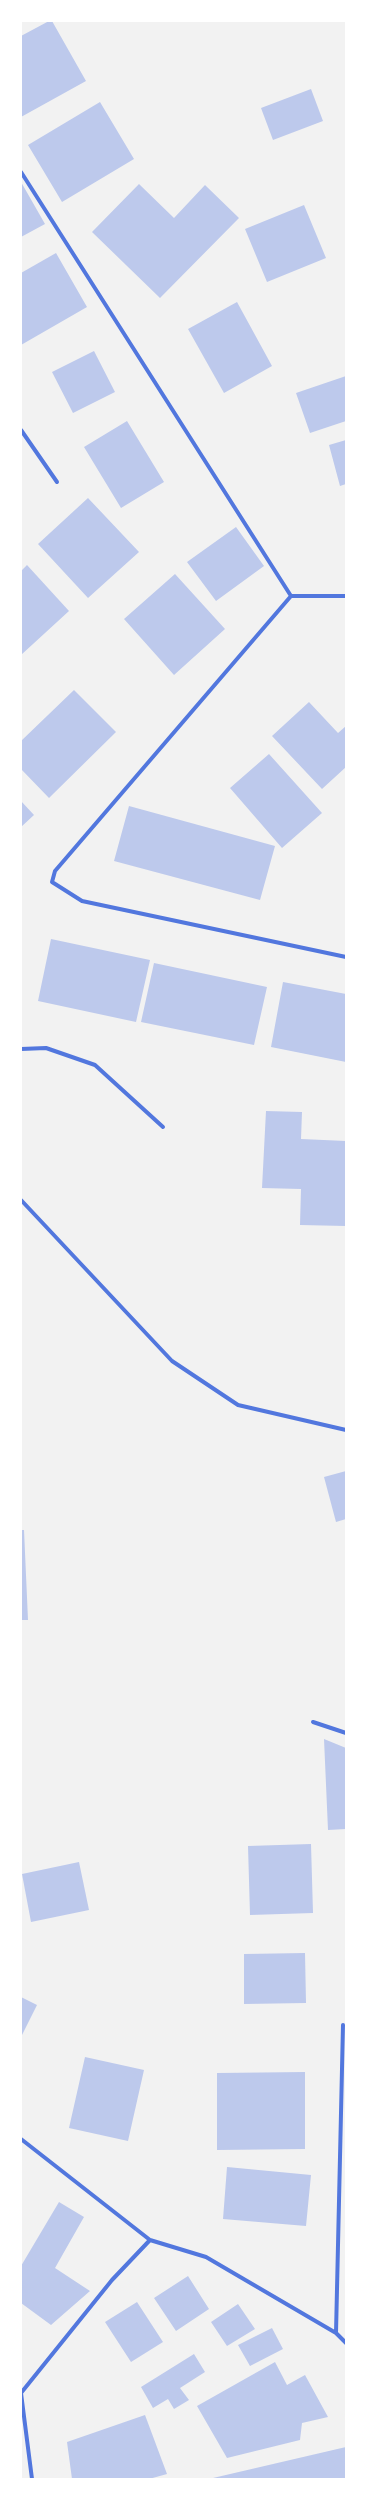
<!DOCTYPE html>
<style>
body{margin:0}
#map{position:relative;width:367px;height:2500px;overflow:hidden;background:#f2f2f2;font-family:"Nunito Sans",sans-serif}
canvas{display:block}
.frame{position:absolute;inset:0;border:22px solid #fff;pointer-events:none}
</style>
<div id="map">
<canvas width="367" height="2500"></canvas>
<div class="frame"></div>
</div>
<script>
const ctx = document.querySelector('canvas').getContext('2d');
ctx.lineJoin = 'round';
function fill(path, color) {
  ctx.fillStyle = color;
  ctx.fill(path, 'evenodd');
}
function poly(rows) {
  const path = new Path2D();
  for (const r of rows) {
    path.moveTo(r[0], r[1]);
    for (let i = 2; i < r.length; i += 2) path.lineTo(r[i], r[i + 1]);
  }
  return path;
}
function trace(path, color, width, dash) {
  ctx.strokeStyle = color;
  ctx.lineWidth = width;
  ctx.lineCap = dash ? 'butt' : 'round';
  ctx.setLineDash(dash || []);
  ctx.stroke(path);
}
const building = poly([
 [49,21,52,21,86,81,21,117,21,36],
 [311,89,323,121,273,140,261,108],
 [100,102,134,159,62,202,28,145],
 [21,182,45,224,21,237],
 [139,184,174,218,205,185,239,218,160,298,92,232],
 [304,205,326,258,267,282,245,229],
 [56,253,87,307,21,345,21,273],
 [237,302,272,366,224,393,188,329],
 [94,351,115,392,73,413,52,372],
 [346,376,346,421,310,433,296,393],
 [127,421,164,482,121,508,84,447],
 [346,440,346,484,340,486,329,445],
 [88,498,139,552,88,598,38,544],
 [236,527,264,566,216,601,187,562],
 [27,565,69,611,21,655,21,571],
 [175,574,225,629,174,675,124,619],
 [74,690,116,732,49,798,21,769,21,741],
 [309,702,338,733,346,726,346,767,322,789,272,736],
 [269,754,322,813,282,848,230,788],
 [21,801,34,815,21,827],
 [129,806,275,846,260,900,114,861],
 [51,939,150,960,136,1022,38,1001],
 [154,963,267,987,254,1045,141,1022],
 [283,982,346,994,346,1062,271,1047],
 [266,1111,302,1112,301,1139,346,1141,346,1226,300,1225,301,1189,262,1188],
 [346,1471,346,1519,336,1522,324,1477],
 [21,1530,24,1530,28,1620,21,1620],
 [324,1739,346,1748,346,1829,328,1830],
 [311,1844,313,1913,250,1915,248,1846],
 [79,1862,89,1910,31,1922,22,1874],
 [305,1953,306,2003,244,2004,244,1954],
 [21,1997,37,2005,21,2037],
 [85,2057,144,2070,128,2141,69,2128],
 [305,2072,305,2149,217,2150,217,2073],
 [227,2167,311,2175,306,2226,223,2219],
 [59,2202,84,2217,55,2268,90,2291,51,2325,21,2303,21,2266],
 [188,2276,209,2309,176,2331,154,2298],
 [137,2302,163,2342,131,2362,105,2322],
 [238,2304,255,2329,227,2346,211,2322],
 [272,2328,283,2349,250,2366,238,2345],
 [194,2354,205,2372,180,2388,189,2400,174,2409,168,2399,153,2408,141,2387],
 [275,2362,287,2385,305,2375,328,2417,302,2423,300,2440,227,2458,197,2406],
 [145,2415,167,2474,149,2479,72,2479,67,2442],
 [346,2447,346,2479,213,2479,213,2478]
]);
const minor = poly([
 [21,172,291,596,346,596],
 [21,430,57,482],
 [291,596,55,871,52,882,82,901,346,957],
 [21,1049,46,1048,95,1065,163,1127],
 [21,1200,172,1361,238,1405,346,1430],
 [313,1722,346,1733],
 [21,2139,150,2240,206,2257,336,2333,346,2343],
 [336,2333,343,2025],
 [21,2393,112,2280,150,2240],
 [21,2393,32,2479]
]);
fill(building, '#bdc9ec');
trace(minor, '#5277de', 4);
</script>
